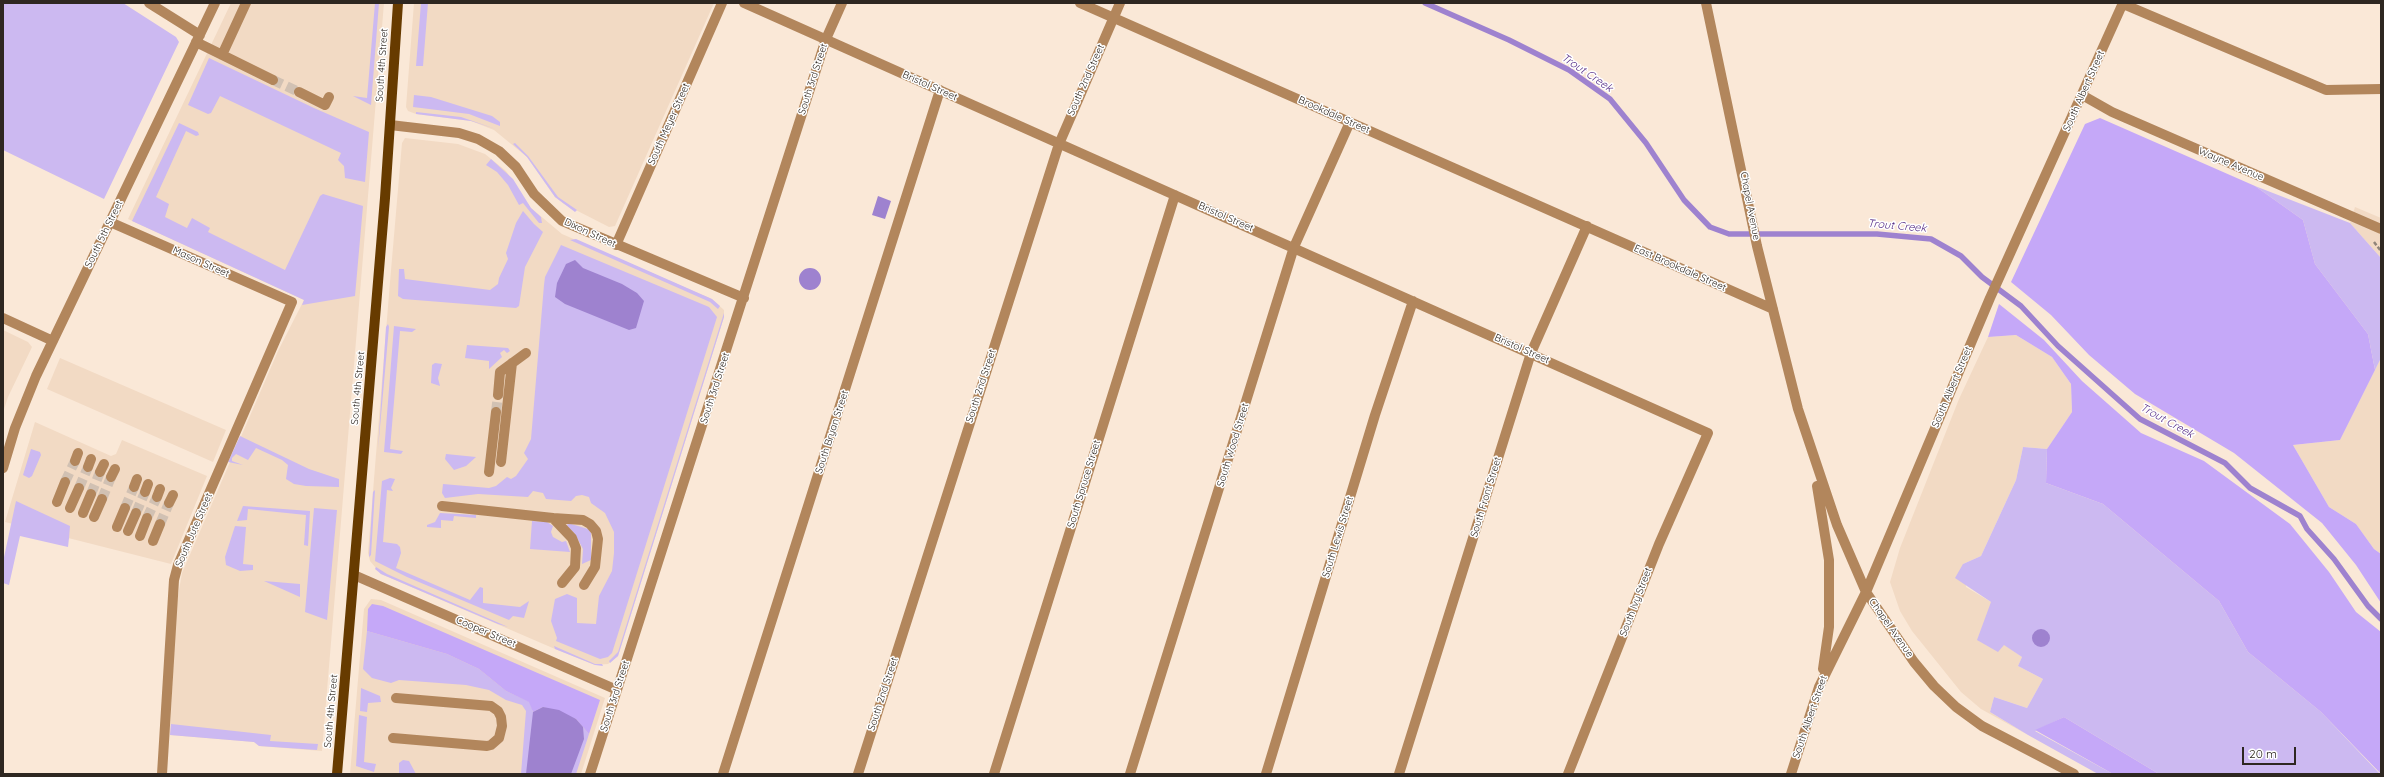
<!DOCTYPE html>
<style>
body{margin:0}
#map{position:relative;width:2384px;height:777px;overflow:hidden;background:#fae8d7;font-family:Quicksand,sans-serif}
canvas{display:block}
.frame{position:absolute;inset:0;border:4px solid #2e2721;pointer-events:none}
.scale{position:absolute;left:2242px;top:747px;width:54px;height:18px;box-sizing:border-box;border:2px solid #2e2721;border-top:0;padding-left:5px;font-size:12px;line-height:14px;white-space:nowrap;color:#2e2721;-webkit-text-stroke:3px #fff;paint-order:stroke}
</style>
<div id="map">
<canvas width="2384" height="777"></canvas>
<div class="frame"></div>
<div class="scale">20 m</div>
</div>
<script>
const ctx = document.querySelector('canvas').getContext('2d');
ctx.lineJoin = 'round';
function fill(path, color) {
  ctx.fillStyle = color;
  ctx.fill(path, 'evenodd');
}
function poly(rows) {
  const path = new Path2D();
  for (const r of rows) {
    if (r.length === 3) {
      path.moveTo(r[0] + r[2], r[1]);
      path.arc(r[0], r[1], r[2], 0, 2 * Math.PI);
      continue;
    }
    path.moveTo(r[0], r[1]);
    for (let i = 2; i < r.length; i += 2) path.lineTo(r[i], r[i + 1]);
  }
  return path;
}
function trace(path, color, width, dash) {
  ctx.strokeStyle = color;
  ctx.lineWidth = width;
  ctx.lineCap = dash ? 'butt' : 'round';
  ctx.setLineDash(dash || []);
  ctx.stroke(path);
}
function label(font, color, halo, rows, align = 'center') {
  ctx.font = font + ' Quicksand,sans-serif';
  ctx.lineWidth = 3;
  ctx.setLineDash([]);
  ctx.textBaseline = 'middle';
  ctx.strokeStyle = halo;
  ctx.fillStyle = color;
  for (const [text, x, y, turn = 0] of rows) {
    ctx.save();
    ctx.translate(x, y);
    ctx.rotate((+turn || 0) * Math.PI / 180);
    ctx.textAlign = isNaN(turn) ? turn : align;
    if (halo) ctx.strokeText(text, 0, 0);
    ctx.fillText(text, 0, 0);
    ctx.restore();
  }
}
const built = poly([
 [231,3,384,3,322,751,259,746,254,742,170,735,176,607,182,573,278,351,304,300,128,219],
 [414,3,714,3,615,226,609,227,564,204,555,197,527,157,494,130,471,121,416,114,408,111,406,107],
 [405,138,458,144,485,154,506,171,531,208,562,234,712,299,724,310,724,317,618,656,608,664,595,665,555,649,381,574,370,561,368,553,390,282,402,143],
 [2355,207,2381,218,2381,258,2350,223],
 [3,330,28,342,32,347,8,397,3,412],
 [2016,335,2052,357,2071,384,2072,412,2047,449,2023,447,2016,480,1981,556,1963,564,1966,587,1991,602,1998,651,2004,644,2022,657,2018,666,2043,679,2027,708,1994,697,1990,712,2028,735,1981,709,1961,692,1912,631,1900,611,1890,582,1900,548,1959,399,1988,337],
 [60,358,226,430,213,462,47,389],
 [2381,358,2381,554,2374,549,2356,524,2329,507,2293,445,2340,440],
 [35,422,111,456,116,454,122,440,207,476,171,564,5,522],
 [371,599,381,600,605,698,581,774,350,774,364,609]
]);
const green = poly([
 [3,3,123,3,176,37,179,42,104,199,3,150],
 [375,3,379,3,371,105,353,96,367,98],
 [421,3,428,3,423,66,416,66],
 [209,58,314,108,369,132,365,182,345,178,344,166,338,160,341,153,220,96,211,113,208,114,188,105],
 [414,95,431,97,492,116,500,122,500,126,469,114,413,107],
 [416,112,461,117,496,129,471,121,416,114],
 [179,123,198,132,199,135,196,136,186,131,156,197,169,204,165,217,187,228,192,218,210,228,208,232,212,234,285,270,320,196,323,194,363,206,355,296,302,305,304,300,132,221],
 [515,143,528,156,558,197,577,210,575,212,555,197,527,157,513,144],
 [491,159,513,179,531,208,541,217,542,223,539,223,523,203,519,205,508,185,497,172,486,165],
 [2255,186,2350,223,2381,258,2381,358,2375,370,2368,334,2315,264,2303,220],
 [523,211,534,224,543,232,525,267,519,306,516,308,403,299,398,296,399,269,404,269,405,279,490,290,498,284,499,278,508,259,506,253,516,223],
 [576,239,712,299,720,306,718,309,710,302,570,240],
 [561,245,709,307,717,317,612,653,608,657,600,659,556,641,557,638,551,621,555,599,567,594,577,598,577,623,596,624,599,596,612,571,614,553,614,532,605,513,591,503,589,497,582,495,576,496,571,501,546,499,543,493,533,491,528,497,478,494,445,498,442,493,443,484,489,488,496,486,507,477,511,479,516,476,528,459,524,453,531,439,544,285,545,277],
 [724,313,724,317,618,656,610,663,609,661,618,652],
 [388,324,389,327,378,449,386,327],
 [394,326,416,329,412,332,400,331,390,449,403,451,401,454,384,452],
 [467,345,508,348,510,351,507,353,504,350,500,353,502,357,489,369,489,361,465,358],
 [435,363,442,364,438,378,440,386,431,383,432,365],
 [240,436,309,469,339,479,339,487,306,486,294,484,286,479,288,465,282,460,256,448,248,460,236,454,232,458,232,461,243,465,228,462],
 [2023,447,2047,449,2046,483,2103,504,2219,601,2248,652,2321,712,2380,774,2159,774,2064,717,2035,731,2113,774,2098,774,2028,735,1990,712,1994,697,2027,708,2043,679,2018,666,2022,657,2004,645,1998,652,1977,640,1991,602,1955,578,1963,564,1981,556,2016,480],
 [31,449,40,452,41,455,32,476,29,478,23,475],
 [446,454,476,457,466,466,454,470,445,459],
 [390,478,395,479,391,488,393,491,387,490,383,542,397,544,400,547,401,553,396,568,470,600,480,587,483,588,483,603,520,607,529,601,524,618,513,616,509,620,407,577,375,561,382,481],
 [375,490,371,555,369,557,373,492],
 [16,501,70,526,69,538,68,547,20,536,9,585,3,583,3,562],
 [243,506,310,511,308,546,304,545,306,515,248,509,247,520,237,521],
 [314,508,337,510,327,620,305,612],
 [440,513,476,515,476,518,454,516,453,521,441,520,441,528,427,527,427,525,435,522],
 [532,521,547,522,553,526,551,532,553,537,562,542,566,541,570,552,530,549],
 [568,523,588,529,591,533,591,560,582,564,583,549,575,534,567,526],
 [235,526,246,527,243,564,253,565,253,570,240,571,226,565,225,557],
 [376,567,387,574,508,627,498,624,381,574,375,569],
 [264,581,300,584,300,597],
 [367,631,447,654,479,669,506,691,530,702,533,712,543,707,576,719,589,734,576,774,521,774,526,711,522,705,506,700,489,690,466,685,399,680,391,683,372,678,363,669],
 [554,646,595,664,602,664,603,666,595,665,555,649],
 [361,688,380,696,381,702,368,703,367,712,360,711],
 [359,715,367,717,364,762,376,764,374,772,356,766],
 [171,724,271,735,270,741,318,744,317,750,259,746,254,742,170,735],
 [403,760,409,761,416,774,399,774,399,763]
]);
const forest = poly([
 [2100,118,2255,186,2303,220,2315,264,2368,334,2375,370,2340,440,2293,445,2329,507,2356,524,2374,549,2381,554,2381,603,2356,565,2322,523,2234,453,2135,394,2089,355,2051,315,2011,282,2085,124],
 [1999,304,2044,340,2082,381,2141,433,2204,461,2290,524,2329,572,2356,612,2381,632,2381,774,2321,712,2248,652,2219,601,2103,504,2046,483,2047,449,2072,412,2071,384,2052,357,2016,335,1988,337],
 [372,604,383,606,600,700,589,734,576,719,543,707,533,712,529,702,506,691,479,669,447,654,367,631,368,609],
 [2064,717,2159,774,2113,774,2035,730]
]);
const water = poly([
 [878,196,891,201,885,219,872,215],
 [575,260,583,268,622,284,637,293,644,301,636,328,629,330,565,304,555,297,557,283,566,264],
 [810,279,11],
 [2041,638,9],
 [543,707,559,710,576,719,583,727,584,739,571,774,526,774,533,712]
]);
const stream = poly([
 [1425,3,1509,40,1569,70,1610,99,1646,143,1684,200,1710,227,1729,234,1877,234,1931,239,1961,256,1982,277,2021,306,2058,346,2140,419,2225,463,2250,488,2300,516,2307,529,2334,559,2368,606,2381,619]
]);
const minorTunnel = poly([
 [273,80,299,92],
 [496,412,498,395],
 [65,482,75,461],
 [79,488,88,467],
 [91,494,100,472],
 [102,499,111,477],
 [125,508,134,487],
 [136,513,145,492],
 [147,518,157,497],
 [160,524,169,503]
]);
const path = poly([
 [2374,242,2381,251]
]);
const minor = poly([
 [149,3,200,35],
 [744,3,1708,433,1659,544,1568,774],
 [1080,3,1773,309],
 [1706,3,1757,246,1798,409,1837,525,1866,592,1914,662,1934,686,1956,707,1982,726,2074,774],
 [2123,4,2326,90,2381,89],
 [196,42,273,80],
 [222,55,246,3],
 [299,92,325,105,329,97],
 [2082,95,2112,112,2381,229],
 [390,125,459,133,478,139,499,151,516,167,534,194,562,221,744,298],
 [110,222,292,302,178,565,174,580,162,774],
 [616,245,722,3],
 [3,318,53,341],
 [498,395,500,372,526,353],
 [75,461,78,453],
 [501,462,512,363],
 [88,467,91,459],
 [3,468,15,428,36,376,215,3],
 [100,472,104,464],
 [489,472,496,412],
 [111,477,115,469],
 [1817,486,1829,560,1829,627,1823,669],
 [134,487,137,479],
 [145,492,148,484],
 [157,497,160,489],
 [57,502,65,482],
 [169,503,173,495],
 [442,506,553,518,572,538,576,548,575,567,562,583],
 [70,508,79,488],
 [83,513,91,494],
 [94,517,102,499],
 [553,518,583,520,590,524,596,531,598,539,595,567,584,585],
 [117,527,125,508],
 [128,531,136,513],
 [140,536,147,518],
 [153,541,160,524],
 [354,575,617,690],
 [393,738,487,746,491,745,499,738,502,726,501,717,498,711,491,706,396,698],
 [590,774,826,39,842,3],
 [723,774,940,90],
 [858,774,1059,144,1120,3],
 [994,774,1175,195],
 [1130,774,1294,247,1350,122],
 [1266,774,1375,415,1413,301],
 [1399,774,1531,353,1587,226],
 [1791,774,1819,687,1866,592,1990,298,2123,3]
]);
const major = poly([
 [337,774,385,198,398,3]
]);
const streetNames = [
 ["South 4th Street",382,65,-86],
 ["South 3rd Street",813,79,-72],
 ["South 2nd Street",1086,80,-66],
 ["Bristol Street",930,86,24],
 ["South Albert Street",2084,91,-66],
 ["Brookdale Street",1334,115,24],
 ["South Meyer Street",669,124,-66],
 ["Wayne Avenue",2231,164,23],
 ["Chapel Avenue",1750,206,79],
 ["Bristol Street",1226,217,24],
 ["Dixon Street",590,233,25],
 ["South 5th Street",104,234,-64],
 ["Mason Street",201,262,24],
 ["East Brookdale Street",1680,268,24],
 ["Bristol Street",1522,349,24],
 ["South 2nd Street",981,386,-72],
 ["South Albert Street",1952,387,-67],
 ["South 4th Street",358,388,-85],
 ["South 3rd Street",715,388,-72],
 ["South Bryan Street",832,432,-72],
 ["South Wood Street",1233,445,-73],
 ["South Spruce Street",1084,484,-73],
 ["South Front Street",1486,497,-73],
 ["South Jute Street",194,530,-67],
 ["South Lewis Street",1338,537,-73],
 ["South Ivy Street",1636,602,-69],
 ["Chapel Avenue",1891,628,55],
 ["Cooper Street",486,632,23],
 ["South 2nd Street",883,694,-72],
 ["South 3rd Street",615,696,-72],
 ["South 4th Street",331,711,-85],
 ["South Albert Street",1810,717,-71]
];
const waterNames = [
 ["Trout Creek",1587,73,34],
 ["Trout Creek",1897,226,5],
 ["Trout Creek",2167,421,29]
];
fill(built, '#f2dac4');
fill(green, '#ccb9f1');
fill(forest, '#c5a8f8');
fill(water, '#9e82cf');
trace(stream, '#9e82cf', 5.5);
trace(minorTunnel, '#d1c1b3', 10, [10, 5]);
trace(path, '#908479', 2.5, [4, 2]);
trace(minor, '#b2865c', 10);
trace(major, '#673b00', 10);
label('10px', '#2e2721', '#fff', streetNames);
label('italic 11px', '#542b86', '#fff', waterNames);
</script>
